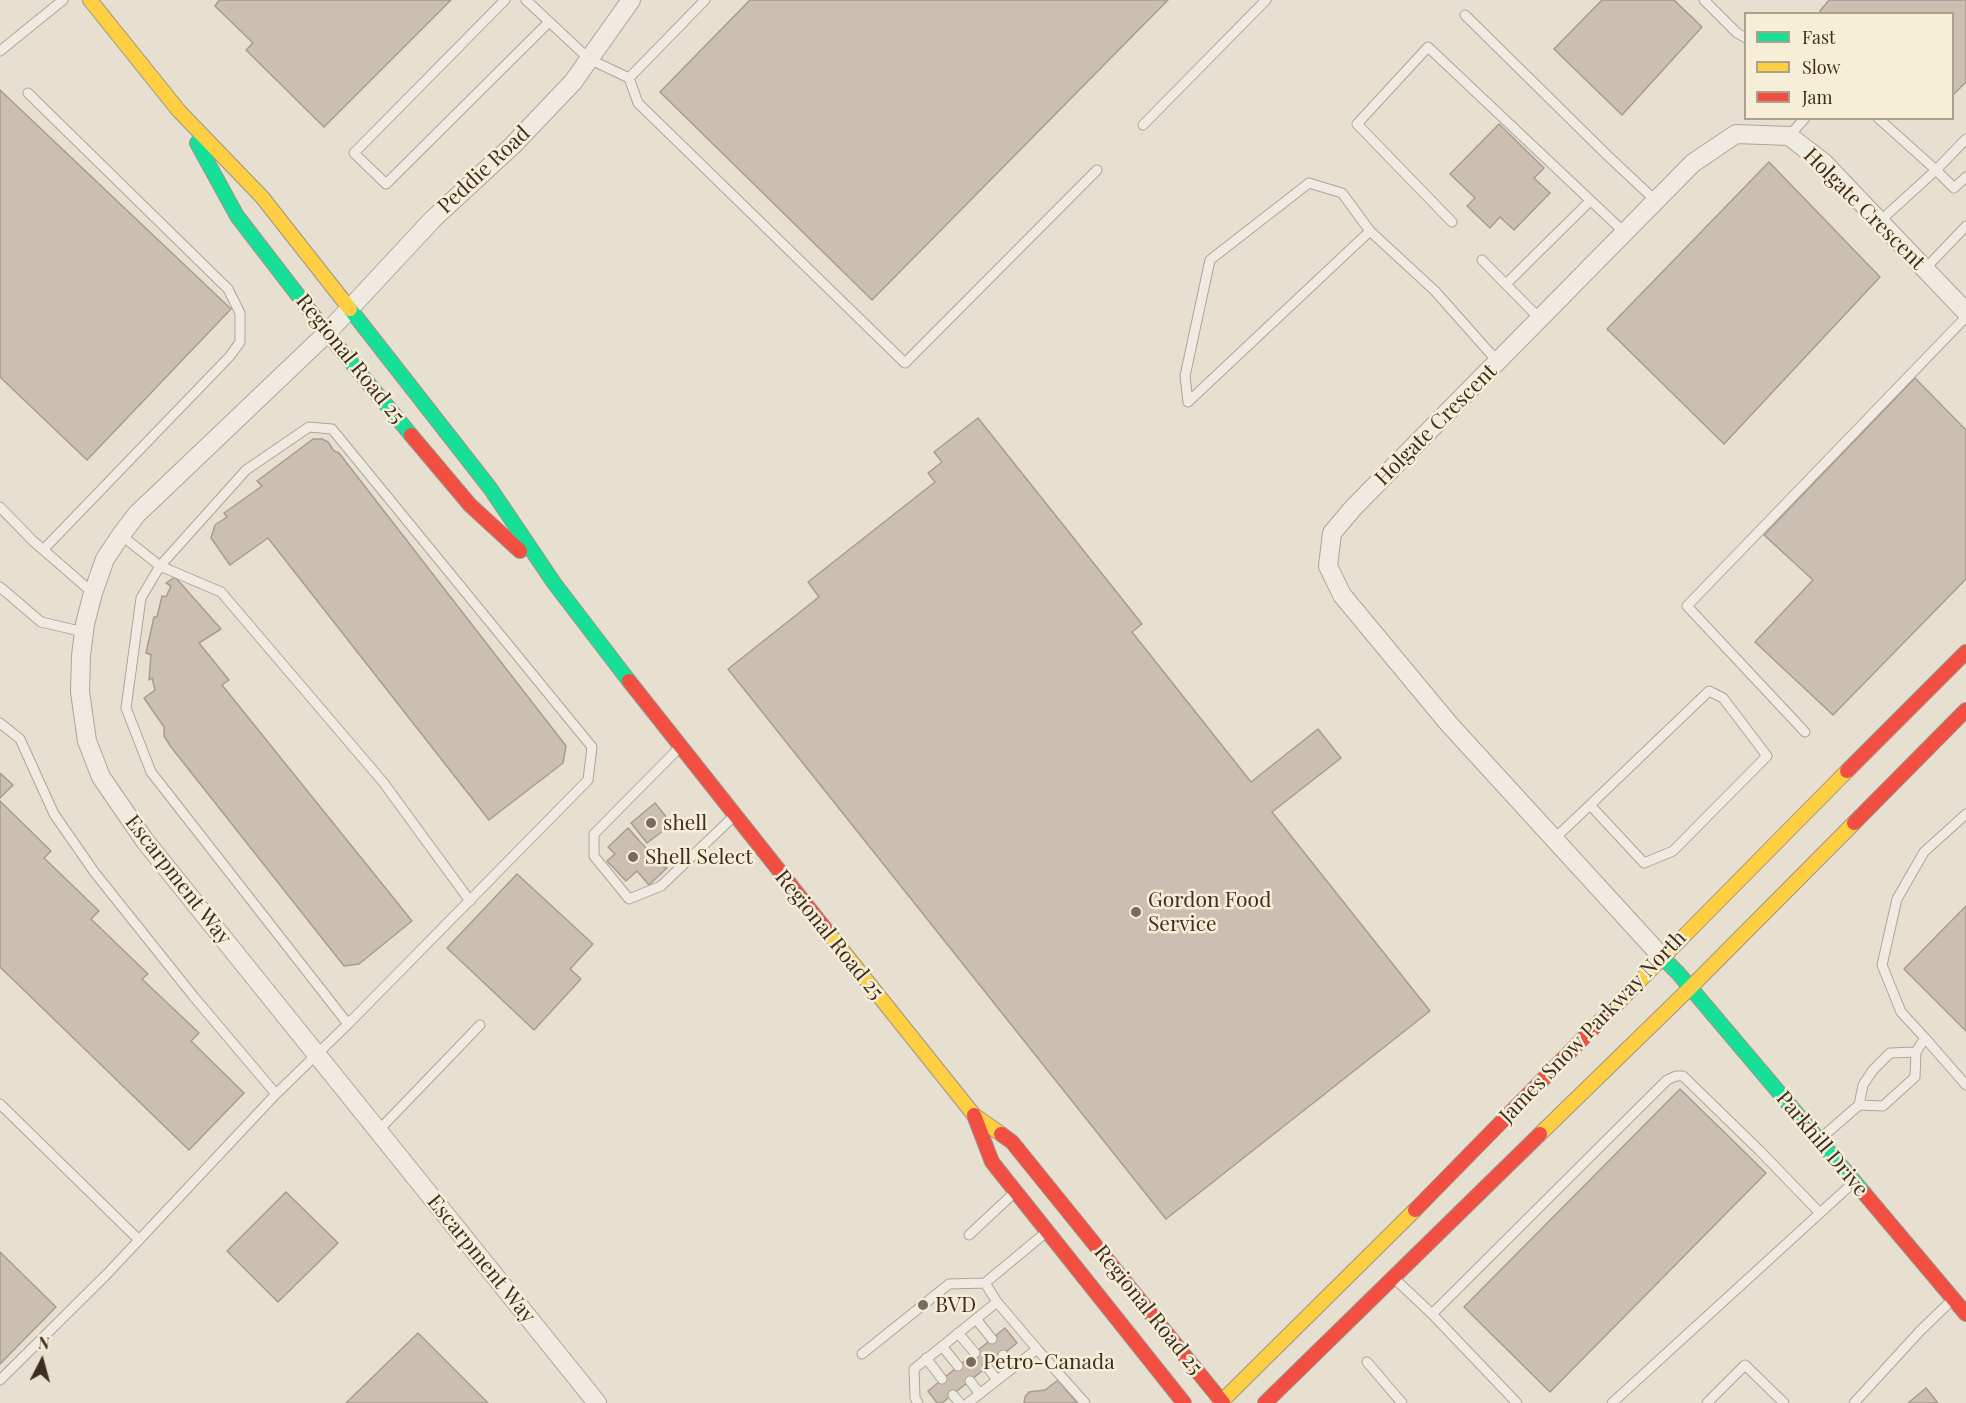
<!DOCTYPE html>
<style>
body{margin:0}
#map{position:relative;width:1966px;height:1403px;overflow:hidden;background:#e7e0d1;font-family:"Playfair Display",serif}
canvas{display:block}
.legend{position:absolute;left:1744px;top:12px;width:210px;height:108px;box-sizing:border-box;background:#f7eed8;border:2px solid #ada18e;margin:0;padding:8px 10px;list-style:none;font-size:18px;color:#3d2e20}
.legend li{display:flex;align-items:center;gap:12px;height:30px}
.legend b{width:30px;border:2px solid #ada18e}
.north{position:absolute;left:12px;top:1331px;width:60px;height:60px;-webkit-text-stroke:4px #f7eed8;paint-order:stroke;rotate:6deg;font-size:16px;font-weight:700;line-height:24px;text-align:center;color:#3d2e20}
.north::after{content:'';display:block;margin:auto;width:21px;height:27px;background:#3d2e20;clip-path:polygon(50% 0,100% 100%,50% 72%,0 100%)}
</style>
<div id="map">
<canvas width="1966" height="1403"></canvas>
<ul class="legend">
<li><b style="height:8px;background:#16e098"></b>Fast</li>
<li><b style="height:8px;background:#ffcf43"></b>Slow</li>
<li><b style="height:8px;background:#f24e42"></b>Jam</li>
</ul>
<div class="north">N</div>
</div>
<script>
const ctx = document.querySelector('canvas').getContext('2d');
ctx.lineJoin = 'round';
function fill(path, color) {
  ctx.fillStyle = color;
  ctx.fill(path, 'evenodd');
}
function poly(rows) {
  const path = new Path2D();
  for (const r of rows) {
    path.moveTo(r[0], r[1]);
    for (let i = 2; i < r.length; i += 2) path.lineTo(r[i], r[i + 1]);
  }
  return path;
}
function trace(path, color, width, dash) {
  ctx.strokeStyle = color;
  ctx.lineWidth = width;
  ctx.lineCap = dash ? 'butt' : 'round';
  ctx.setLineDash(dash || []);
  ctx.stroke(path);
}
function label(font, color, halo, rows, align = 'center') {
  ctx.font = font + ' "Playfair Display",serif';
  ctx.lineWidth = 5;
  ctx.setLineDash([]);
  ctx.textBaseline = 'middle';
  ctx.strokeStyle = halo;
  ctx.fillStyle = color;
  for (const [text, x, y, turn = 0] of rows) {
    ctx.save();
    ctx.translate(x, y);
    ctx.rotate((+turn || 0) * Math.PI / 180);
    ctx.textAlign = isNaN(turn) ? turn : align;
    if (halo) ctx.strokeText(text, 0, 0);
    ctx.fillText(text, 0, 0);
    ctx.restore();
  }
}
const building = poly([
 [219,0,451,0,324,127,246,50,253,43,215,6,219,0],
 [750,0,1168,0,872,300,660,92,750,0],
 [1602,0,1674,0,1702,27,1622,115,1554,49,1602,0],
 [1829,0,1966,0,1966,82,1952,96,1952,14,1822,14,1820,11,1829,0],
 [0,90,231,309,87,460,0,377,0,90],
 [1499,124,1544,168,1534,178,1550,193,1514,230,1500,217,1490,228,1467,206,1475,198,1450,174,1499,124],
 [1769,162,1880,277,1724,444,1607,329,1769,162],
 [1915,378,1966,430,1966,579,1833,715,1755,642,1813,580,1764,535,1915,378],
 [978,418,1142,624,1132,632,1251,782,1318,729,1341,758,1272,812,1430,1011,1166,1219,728,669,819,597,808,582,935,482,928,473,942,462,934,452,978,418],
 [313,439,322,439,328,442,334,451,339,453,566,746,563,763,489,820,268,538,230,565,211,538,215,525,227,517,224,513,262,486,257,481,313,439],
 [175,577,221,629,199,643,229,680,222,685,412,921,359,964,344,966,171,747,164,736,164,727,144,698,155,690,152,678,149,680,151,655,146,653,154,617,157,617,162,596,166,597,171,586,166,583,175,577],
 [0,773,13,785,0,798,0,773],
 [0,801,51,851,44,858,99,911,91,919,148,974,142,979,199,1033,191,1041,244,1093,189,1150,0,967,0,801],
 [655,803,672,824,647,843,631,823,655,803],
 [628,828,662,866,667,868,649,885,637,871,626,881,607,861,615,854,608,847,628,828],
 [517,874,593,944,570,969,581,979,534,1030,447,948,517,874],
 [1966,906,1966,1031,1904,969,1966,906],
 [1680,1089,1766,1173,1550,1392,1464,1307,1680,1089],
 [286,1192,338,1243,278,1302,227,1251,286,1192],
 [0,1252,56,1307,0,1364,0,1252],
 [1005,1328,1017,1343,942,1403,937,1403,928,1391,1005,1328],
 [418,1333,488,1403,346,1403,418,1333],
 [1058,1380,1077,1403,1024,1403,1025,1397,1029,1392,1045,1390,1058,1380],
 [1926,1388,1938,1403,1908,1403,1926,1388]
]);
const lane = poly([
 [505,0,354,153,386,184,549,22],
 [526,0,589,59,629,78,705,0],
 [1704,0,1737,33,1746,38],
 [1465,15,1608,156,1656,201],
 [0,51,63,0],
 [629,78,638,103,905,363,1097,170],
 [28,93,228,289,240,313,240,342,230,356,43,550],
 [1878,118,1936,170,1966,139],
 [1143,125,1266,0],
 [1789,136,1805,118],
 [1880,221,1936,170,1954,188,1966,177],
 [1452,222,1357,124,1428,47,1625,233],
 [1482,260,1540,319],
 [1925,269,1966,226],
 [1506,284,1590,201],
 [1188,402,1185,376,1210,260,1309,183,1342,193,1370,231,1435,291,1498,362],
 [1188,402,1370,231],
 [0,507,33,541,93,593],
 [121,535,160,566,221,592,383,782,470,901],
 [0,587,41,622,84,632],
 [0,723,20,739,54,814,95,873,194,997,276,1094,348,1024,588,780,592,747,332,429,309,427,246,470,160,566,141,598,126,708,151,772,348,1024],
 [1805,732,1687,606,1966,317],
 [678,749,594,834,594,856,629,899,661,886,733,817],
 [1554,839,1590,805,1709,691,1723,698,1767,756,1673,851,1644,863,1590,805],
 [1925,1038,1901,1012,1882,965,1897,899,1924,852,1966,814],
 [0,1104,139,1240],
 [1859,1105,1883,1106,1915,1077,1916,1052,1925,1038,1966,1085],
 [378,1131,480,1025],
 [1821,1138,1859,1105,1863,1085,1873,1070,1890,1053,1916,1052],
 [969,1235,1014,1193],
 [1395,1279,1432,1314,1517,1403],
 [1432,1314,1667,1080,1676,1076,1683,1076,1760,1151,1820,1213],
 [976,1319,992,1339],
 [958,1333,975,1353],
 [942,1346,958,1366],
 [1037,1349,1085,1403],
 [862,1354,949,1284,985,1283],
 [1003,1355,1013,1368],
 [926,1358,942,1379],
 [1367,1362,1402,1403],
 [987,1367,997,1380],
 [0,1380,107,1274,276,1094],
 [970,1381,980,1394],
 [953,1395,960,1403],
 [918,1403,915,1398,914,1369,997,1302,985,1283,1044,1234],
 [968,1403,1037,1349,997,1302],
 [1612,1403,1854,1182],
 [1707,1403,1745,1365,1784,1403],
 [1854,1403,1920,1331,1952,1300]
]);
const street = poly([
 [1662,957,1449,724,1342,595,1328,566,1332,533,1354,507,1693,163,1736,134,1789,136,1824,163,1966,312],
 [597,1403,145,841,101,777,87,741,80,692,81,656,85,624,93,593,105,559,121,535,137,514,327,333,433,219,513,145,573,82,631,0]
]);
const fast = poly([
 [197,143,237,216,327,333,411,435],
 [350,309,490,488,554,583,629,681],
 [1662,957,1678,973,1864,1193]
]);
const slow = poly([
 [90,0,179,111,262,197,350,309],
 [827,931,974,1115,1001,1134],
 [1606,1015,1847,771],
 [1540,1134,1690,988,1854,823],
 [1220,1403,1415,1210]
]);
const jam = poly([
 [411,435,470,505,520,551],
 [629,681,827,931],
 [1847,771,1966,652],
 [1854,823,1966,710],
 [974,1115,992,1162,1184,1403],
 [1001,1134,1012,1142,1223,1403],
 [1864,1193,1966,1314],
 [1415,1210,1606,1015],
 [1265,1403,1540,1134]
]);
const markers = [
 [651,823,6,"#786c5e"],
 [633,857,6,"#786c5e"],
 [1136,912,6,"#786c5e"],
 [923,1305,6,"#786c5e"],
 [971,1362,6,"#786c5e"]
];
const streetNames = [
 ["Peddie Road",484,170,-43],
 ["Holgate Crescent",1864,209,45],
 ["Regional Road 25",350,359,51],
 ["Holgate Crescent",1436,425,-45],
 ["Escarpment Way",178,880,52],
 ["Regional Road 25",829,935,51],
 ["James Snow Parkway North",1593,1027,-46],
 ["Parkhill Drive",1822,1144,50],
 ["Escarpment Way",481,1259,51],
 ["Regional Road 25",1148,1310,51]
];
const poiNames = [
 ["shell",663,823],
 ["Shell Select",645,857],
 ["Gordon Food",1148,900],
 ["Service",1148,924],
 ["BVD",935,1305],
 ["Petro-Canada",983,1362]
];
fill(building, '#cbbfb2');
trace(building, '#a89c90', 1.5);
trace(lane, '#ada599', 11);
trace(street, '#ada599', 20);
trace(fast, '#9c958a', 16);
trace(slow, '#9c958a', 16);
trace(jam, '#9c958a', 16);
trace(lane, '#efebe3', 9);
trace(street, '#efebe3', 18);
trace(fast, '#16e098', 14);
trace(slow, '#ffcf43', 14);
trace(jam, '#f24e42', 14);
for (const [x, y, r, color] of markers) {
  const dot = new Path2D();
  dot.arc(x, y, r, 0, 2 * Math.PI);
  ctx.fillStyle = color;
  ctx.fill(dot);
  trace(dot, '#f7eed8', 2);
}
label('21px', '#3d2e20', '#f7eed8', streetNames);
label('21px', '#3d2e20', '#f7eed8', poiNames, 'left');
</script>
